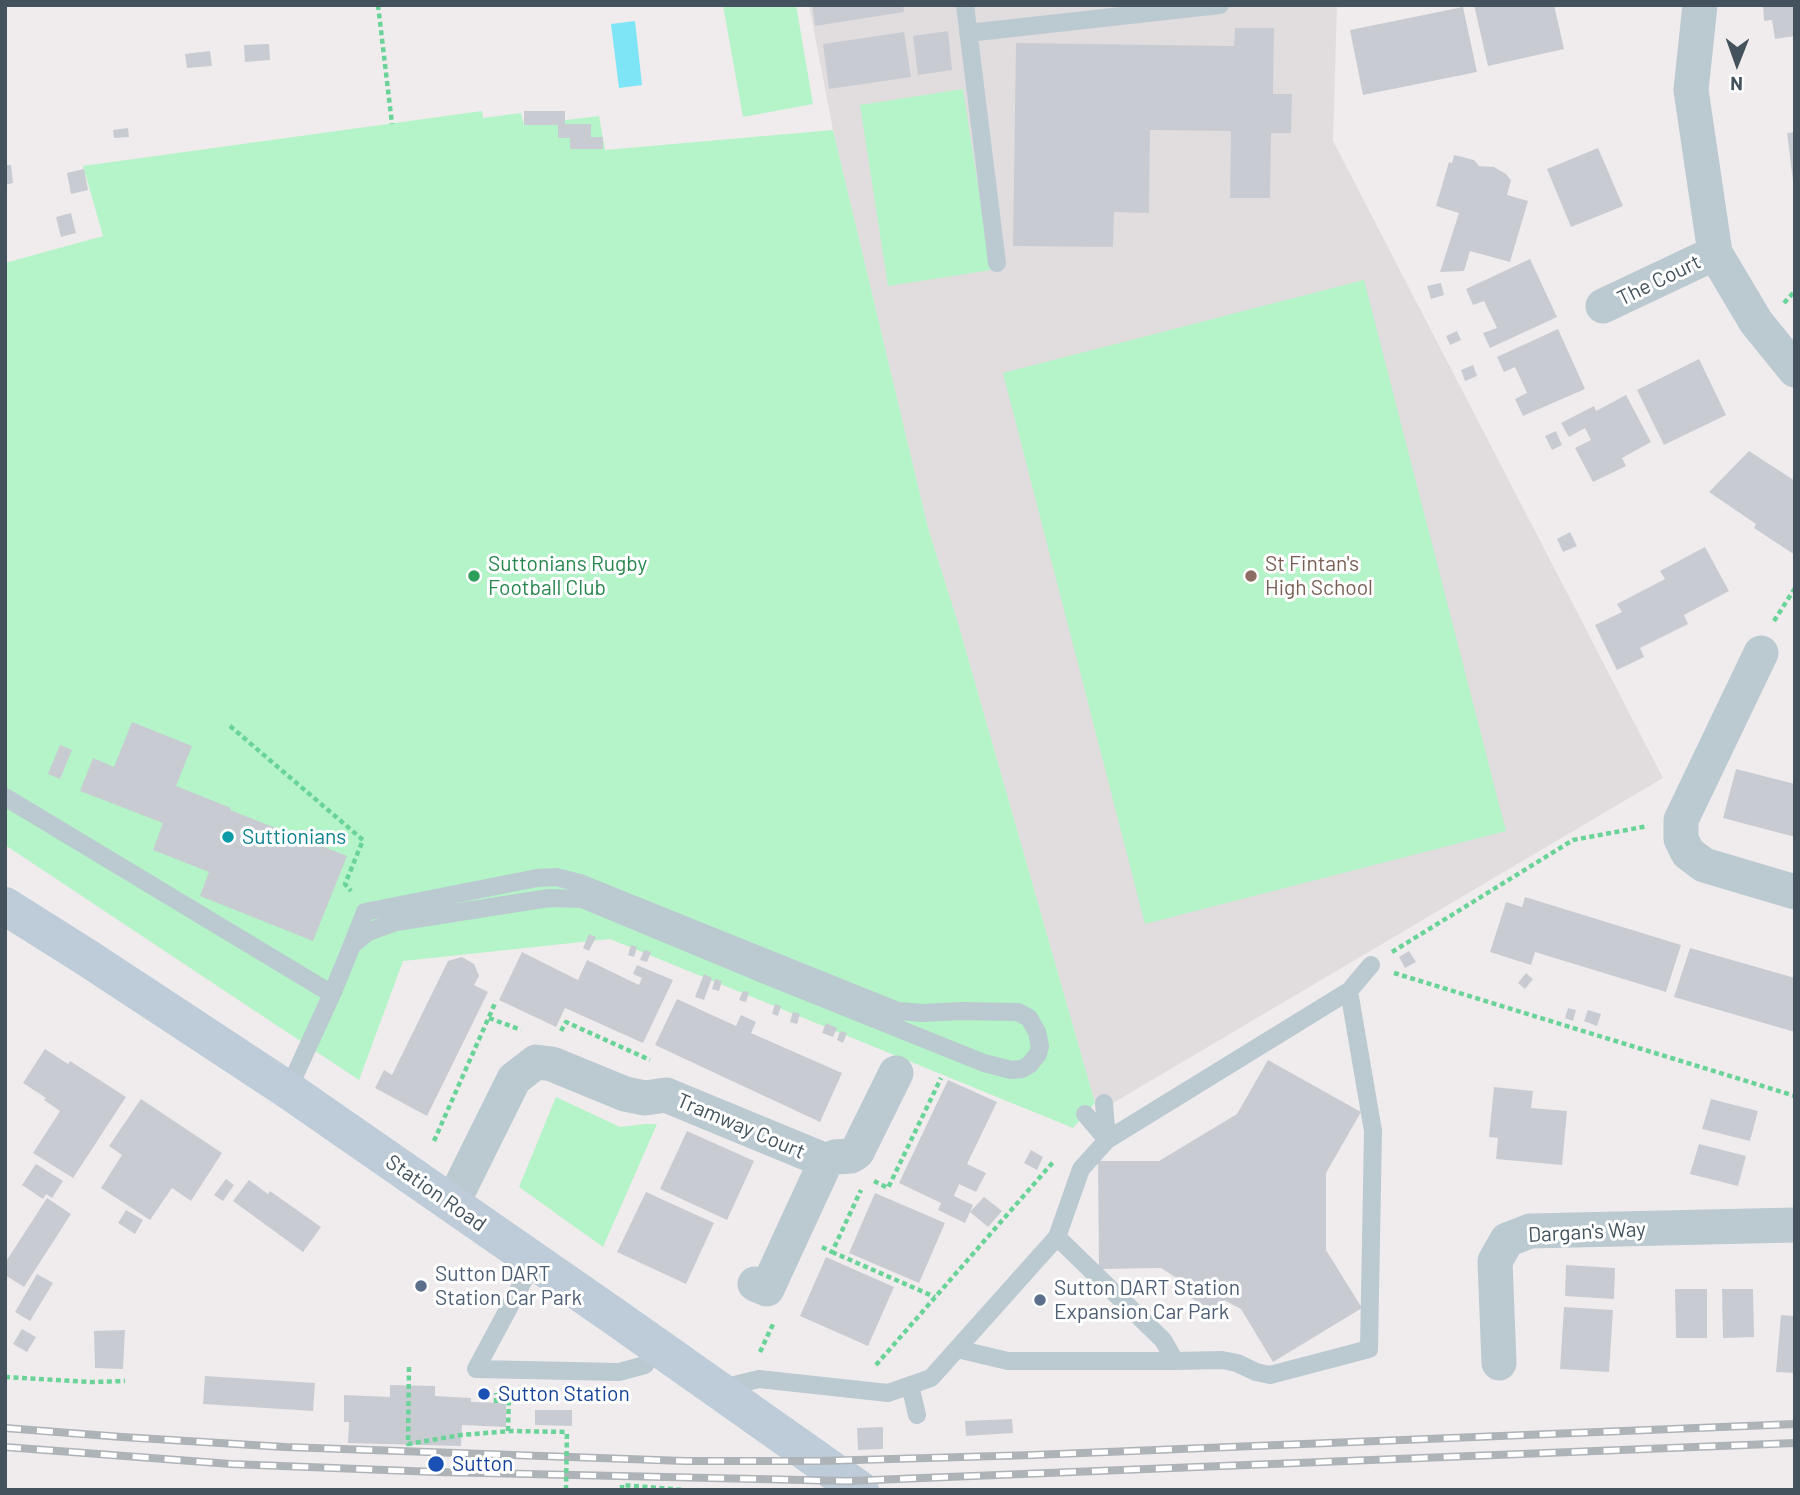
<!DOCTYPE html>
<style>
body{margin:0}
#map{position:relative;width:1800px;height:1495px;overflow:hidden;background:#f0eced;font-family:Barlow,sans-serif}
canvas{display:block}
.frame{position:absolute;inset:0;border:7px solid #43525c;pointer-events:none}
.north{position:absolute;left:1702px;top:28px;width:70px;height:70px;-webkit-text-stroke:5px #fff;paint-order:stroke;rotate:181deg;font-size:19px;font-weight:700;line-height:28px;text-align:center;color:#43525c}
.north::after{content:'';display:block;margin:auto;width:24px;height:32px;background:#43525c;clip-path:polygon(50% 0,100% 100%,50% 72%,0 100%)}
</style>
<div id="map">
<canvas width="1800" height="1495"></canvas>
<div class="frame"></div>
<div class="north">N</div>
</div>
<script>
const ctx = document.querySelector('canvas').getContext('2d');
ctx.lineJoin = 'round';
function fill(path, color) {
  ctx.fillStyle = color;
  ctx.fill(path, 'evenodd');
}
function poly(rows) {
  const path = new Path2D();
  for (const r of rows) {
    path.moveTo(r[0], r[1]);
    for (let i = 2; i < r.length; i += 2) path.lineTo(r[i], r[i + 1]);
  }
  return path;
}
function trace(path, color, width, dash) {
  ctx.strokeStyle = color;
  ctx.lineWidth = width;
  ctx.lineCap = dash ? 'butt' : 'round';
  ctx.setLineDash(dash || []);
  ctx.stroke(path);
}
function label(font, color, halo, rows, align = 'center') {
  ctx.font = font + ' Barlow,sans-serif';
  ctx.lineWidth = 6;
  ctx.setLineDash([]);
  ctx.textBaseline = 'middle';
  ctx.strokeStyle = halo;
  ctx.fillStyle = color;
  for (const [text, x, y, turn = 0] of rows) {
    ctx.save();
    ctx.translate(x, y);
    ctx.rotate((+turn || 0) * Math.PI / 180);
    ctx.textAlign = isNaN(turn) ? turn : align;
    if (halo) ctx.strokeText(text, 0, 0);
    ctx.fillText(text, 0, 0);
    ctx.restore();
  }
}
const education = poly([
 [809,5,1337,5,1333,141,1663,778,1113,1103,1095,1103,958,623,928,528,833,130]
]);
const green = poly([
 [723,5,796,5,813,104,743,117],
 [963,89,991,270,888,286,860,105],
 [482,111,483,118,521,113,524,125,599,116,605,150,833,130,928,528,958,623,1095,1103,1073,1128,610,939,403,961,359,1080,5,845,5,263,103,236,83,166],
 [1364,280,1506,831,1145,924,1003,373],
 [556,1097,620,1127,645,1124,657,1124,603,1247,519,1187]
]);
const water = poly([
 [635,21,642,85,619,88,611,24]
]);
const building = poly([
 [812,5,903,5,904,12,815,26],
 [1474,5,1554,5,1564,49,1488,66],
 [1763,5,1795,5,1795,36,1775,39,1772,20,1764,21],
 [1463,7,1477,72,1363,95,1350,30],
 [1235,28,1274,28,1273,94,1292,94,1291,133,1271,133,1270,198,1230,198,1231,131,1150,130,1149,213,1114,212,1113,247,1013,246,1016,43,1234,46],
 [948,31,952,70,918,75,913,36],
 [904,32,911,77,829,89,823,44],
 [269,44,270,60,245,62,244,45],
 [210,51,212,66,187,68,185,54],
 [524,111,565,111,565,124,591,124,591,137,603,137,603,149,570,149,570,138,558,138,558,125,524,125],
 [128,128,129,137,114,138,113,130],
 [1795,132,1795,181,1793,181,1787,133],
 [1598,148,1623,206,1571,227,1547,169],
 [1454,155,1474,160,1479,166,1494,167,1506,174,1511,180,1507,195,1528,201,1510,262,1470,251,1464,271,1440,272,1459,213,1436,206,1449,162,1452,163],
 [5,165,11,165,13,183,5,185],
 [84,169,88,190,71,194,67,173],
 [71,213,76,233,61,237,56,217],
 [1530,259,1557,317,1490,348,1483,333,1497,328,1484,301,1473,305,1466,289],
 [1441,283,1444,295,1431,299,1427,286],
 [1558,329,1585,389,1523,416,1515,399,1527,393,1522,382,1515,367,1504,372,1497,357],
 [1457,331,1461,340,1450,345,1446,336],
 [1699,359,1726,415,1664,445,1637,390],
 [1473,365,1477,376,1465,381,1461,370],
 [1626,395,1651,442,1622,458,1626,466,1593,482,1575,448,1591,440,1585,428,1569,437,1561,423,1594,406,1596,411],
 [1556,431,1562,445,1552,450,1545,436],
 [1749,451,1795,481,1795,555,1754,528,1756,524,1709,492],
 [1570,532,1577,546,1563,552,1557,539],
 [1705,547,1729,591,1684,615,1688,624,1640,648,1644,657,1617,670,1595,625,1622,612,1617,604,1665,579,1660,571],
 [132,722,192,746,176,786,231,808,230,810,347,856,313,941,200,896,209,872,153,850,163,823,80,791,93,758,114,767],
 [60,745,72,750,60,779,48,774],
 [1736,769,1795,784,1795,837,1723,818],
 [1525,897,1681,945,1666,992,1535,952,1531,965,1490,952,1506,902,1522,907],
 [589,934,596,937,589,951,583,948],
 [631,945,637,947,634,957,628,955],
 [1690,948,1795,978,1795,1032,1674,997],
 [644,950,651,952,647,962,640,960],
 [1409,951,1416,962,1405,968,1399,957],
 [522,952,578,980,587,960,639,985,642,978,633,974,637,965,673,980,643,1043,565,1008,556,1027,499,1000],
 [462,957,474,964,479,976,474,985,488,992,427,1116,375,1088,384,1070,392,1075,448,961],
 [1526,973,1533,979,1525,989,1518,983],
 [704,974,712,978,704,1000,695,997],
 [715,979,722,981,719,991,712,989],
 [743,991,749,992,746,1002,739,1000],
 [677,999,736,1026,741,1015,756,1022,751,1033,842,1073,820,1122,655,1045],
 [775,1004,781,1006,778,1016,772,1014],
 [1568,1008,1576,1010,1573,1021,1565,1018],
 [1588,1010,1601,1014,1597,1026,1584,1021],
 [793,1012,800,1014,797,1024,790,1022],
 [826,1023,837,1028,833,1037,822,1033],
 [840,1031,847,1033,843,1043,837,1040],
 [45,1049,68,1064,70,1061,126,1097,73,1178,33,1153,60,1111,44,1100,46,1098,23,1083],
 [1268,1060,1361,1112,1326,1173,1326,1250,1362,1308,1273,1362,1241,1309,1224,1300,1217,1313,1175,1289,1180,1280,1161,1268,1099,1269,1098,1161,1159,1161,1237,1114],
 [948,1080,997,1102,967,1164,986,1173,976,1192,959,1184,954,1196,973,1205,970,1212,984,1197,1002,1211,988,1227,970,1212,965,1223,938,1210,941,1203,899,1183],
 [1494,1087,1533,1091,1531,1108,1567,1111,1562,1165,1496,1159,1498,1138,1489,1137],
 [141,1099,222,1153,191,1201,172,1188,150,1220,101,1188,122,1155,109,1146],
 [1711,1099,1758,1111,1750,1141,1702,1129],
 [687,1131,754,1161,727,1220,660,1189],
 [1699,1144,1746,1156,1738,1186,1690,1174],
 [1031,1150,1043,1157,1037,1170,1024,1163],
 [36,1164,63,1181,52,1198,46,1194,43,1199,22,1185],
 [226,1179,234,1185,223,1201,214,1195],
 [249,1180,268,1194,270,1191,321,1227,303,1252,233,1201],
 [646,1192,714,1223,686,1284,617,1252],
 [875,1193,945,1223,919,1283,849,1253],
 [47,1198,71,1214,24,1287,5,1275,5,1263],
 [126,1210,143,1220,135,1234,118,1223],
 [826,1257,894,1287,868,1346,800,1316],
 [1566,1265,1615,1268,1614,1299,1565,1296],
 [37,1274,53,1283,30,1321,15,1312],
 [1675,1289,1707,1289,1707,1338,1676,1338],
 [1722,1289,1753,1289,1754,1337,1723,1338],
 [1564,1307,1613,1310,1609,1372,1560,1369],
 [1781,1315,1795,1316,1795,1373,1776,1372],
 [22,1329,36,1337,27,1352,13,1344],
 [125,1330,123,1369,95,1368,94,1331],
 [205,1376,315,1383,313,1411,203,1404],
 [390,1385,435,1386,435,1396,471,1398,471,1402,506,1403,506,1427,462,1425,461,1446,348,1443,349,1422,344,1422,344,1395,390,1397],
 [535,1410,572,1410,572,1426,535,1425],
 [1012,1419,1013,1433,966,1436,965,1421],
 [883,1427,883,1449,858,1450,857,1428]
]);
const path = poly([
 [378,5,392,124],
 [1784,303,1795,291],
 [1774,621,1795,588],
 [230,726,363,840,345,884,351,891],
 [1392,952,1573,840,1648,826],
 [1394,973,1795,1096],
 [489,1018,521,1030],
 [561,1031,566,1022,650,1060],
 [434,1141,496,1001],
 [874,1181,888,1188,941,1078],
 [822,1247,832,1252,861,1190],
 [832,1252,935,1297],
 [760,1352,774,1322],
 [876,1365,1054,1161],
 [409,1367,408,1444,461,1435,511,1431,567,1432],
 [5,1377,91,1382,125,1381],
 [496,1403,496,1393],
 [508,1431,509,1394],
 [622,1490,622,1485,684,1490]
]);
const lane = poly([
 [965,5,997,263],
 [968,33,1220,5],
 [5,797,332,994],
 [288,1090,332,994,352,945,365,912,537,878,556,877,580,883,898,1011,923,1013,961,1011,1018,1012,1029,1018,1037,1032,1040,1046,1038,1054,1029,1065,1022,1069,1011,1070,984,1063,765,975,582,899,549,898,396,922,368,932,352,945],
 [1104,1103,1107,1140],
 [1085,1114,1107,1140],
 [1057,1237,1081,1169,1107,1140,1349,991,1371,965],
 [534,1261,476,1369,619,1372,645,1365,657,1346],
 [1175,1361,1222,1360,1237,1363,1256,1372,1270,1375,1369,1349,1373,1131,1349,991],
 [910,1385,917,1415],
 [718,1389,759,1379,888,1393,931,1378,1057,1237,1163,1340,1175,1361,1008,1361,957,1349]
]);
const street = poly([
 [1700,5,1691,90,1715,253,1756,322,1795,370],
 [1603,306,1715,253],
 [1761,653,1681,820,1681,839,1688,853,1704,865,1795,892],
 [452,1204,514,1079,536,1062,552,1064,625,1094,645,1098,666,1095,826,1161],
 [755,1284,767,1289,826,1161,835,1157,851,1156,857,1152,896,1073],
 [1499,1363,1495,1261,1507,1240,1530,1231,1795,1225]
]);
const secondary = poly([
 [5,906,89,959,288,1090,618,1319,860,1490]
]);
const rail = poly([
 [5,1428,122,1437,285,1447,685,1461,821,1461,1033,1455,1795,1424],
 [5,1447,231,1464,436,1472,848,1481,1795,1443]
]);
const pathBridge = poly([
 [566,1490,567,1432]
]);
const markers = [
 [474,576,7,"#2e9e5b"],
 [1251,576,7,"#8d6e63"],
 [228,837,7,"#0f9aa8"],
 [421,1286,7,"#5c6f8a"],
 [1040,1300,7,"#5c6f8a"],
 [484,1394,7,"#1a4fb4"],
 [436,1464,9,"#1a4fb4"]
];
const streetNames = [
 ["The Court",1659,280,-26],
 ["Tramway Court",741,1126,23],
 ["Station Road",436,1193,35],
 ["Dargan's Way",1587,1232,-3]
];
const leisureNames = [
 ["Suttonians Rugby",488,564],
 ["Football Club",488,588]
];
const educationNames = [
 ["St Fintan's",1265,564],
 ["High School",1265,588]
];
const cultureNames = [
 ["Suttionians",242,837]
];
const serviceNames = [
 ["Sutton DART",435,1274],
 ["Station Car Park",435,1298],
 ["Sutton DART Station",1054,1288],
 ["Expansion Car Park",1054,1312]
];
const transitNames = [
 ["Sutton Station",498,1394],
 ["Sutton",452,1464]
];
fill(education, '#e1dddf');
fill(green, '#b5f3c8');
fill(water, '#7de5f5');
fill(building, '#c8ccd2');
trace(path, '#6ad498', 4.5, [5, 3.5]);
trace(lane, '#bbc9d1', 18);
trace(street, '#bbc9d1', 35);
trace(secondary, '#bdccd8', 38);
trace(rail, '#aeb3b8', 8);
trace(rail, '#fff', 5, [16]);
trace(pathBridge, '#6ad498', 4.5, [5, 3.5]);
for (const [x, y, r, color] of markers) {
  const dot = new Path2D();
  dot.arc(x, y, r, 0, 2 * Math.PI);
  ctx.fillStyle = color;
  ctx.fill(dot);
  trace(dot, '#fff', 2.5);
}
label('21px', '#43525c', '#fff', streetNames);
label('21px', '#27864d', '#fff', leisureNames, 'left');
label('21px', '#785e54', '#fff', educationNames, 'left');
label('21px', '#0d838f', '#fff', cultureNames, 'left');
label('21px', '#4e5e75', '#fff', serviceNames, 'left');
label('21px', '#164399', '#fff', transitNames, 'left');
</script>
